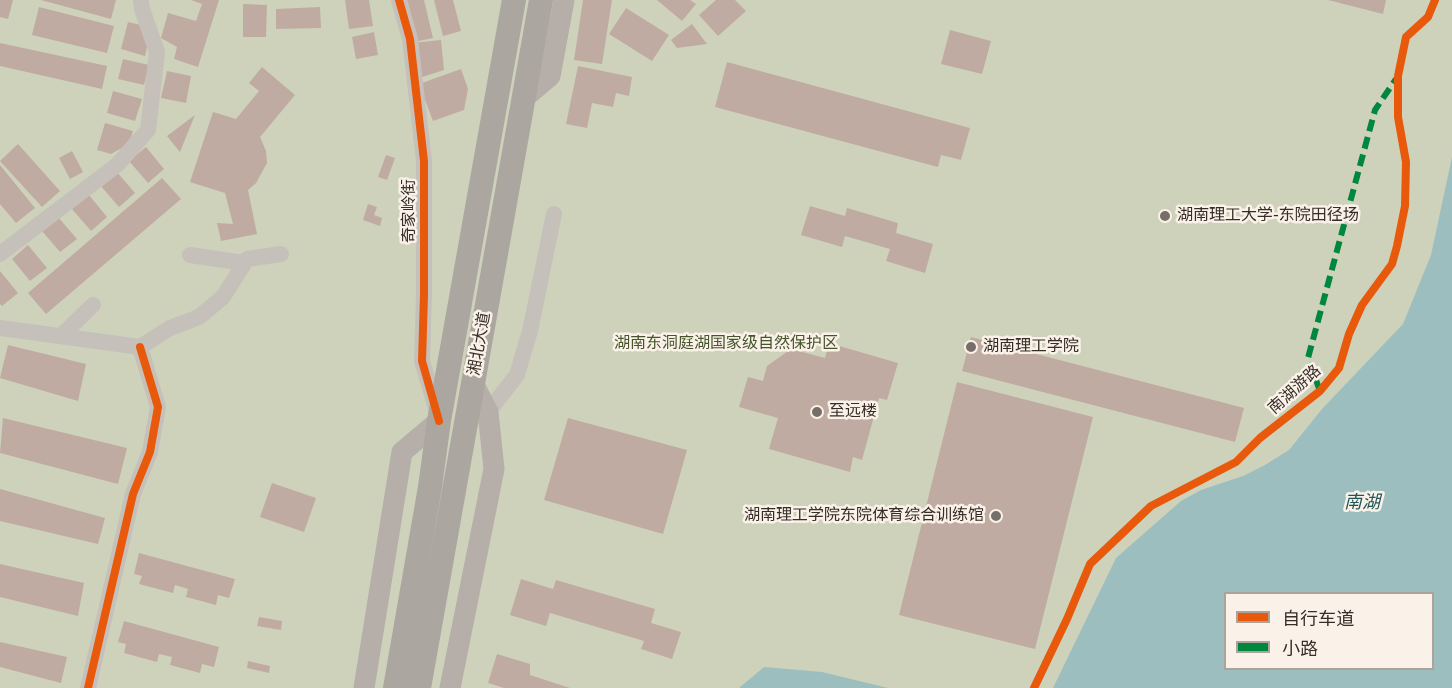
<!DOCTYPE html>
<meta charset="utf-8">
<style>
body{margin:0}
#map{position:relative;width:1452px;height:688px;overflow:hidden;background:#ede7e1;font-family:"DejaVu Sans","Noto Sans SC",sans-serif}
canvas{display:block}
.legend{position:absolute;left:1224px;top:592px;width:210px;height:78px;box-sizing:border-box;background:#faf2e9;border:2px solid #aca39c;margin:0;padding:8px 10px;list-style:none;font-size:18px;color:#372d28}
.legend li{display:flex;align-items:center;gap:12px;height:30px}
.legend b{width:30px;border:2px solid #aca39c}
</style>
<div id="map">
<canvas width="1452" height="688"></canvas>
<ul class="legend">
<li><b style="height:8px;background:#e8590c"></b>自行车道</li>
<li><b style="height:8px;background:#00873e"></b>小路</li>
</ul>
</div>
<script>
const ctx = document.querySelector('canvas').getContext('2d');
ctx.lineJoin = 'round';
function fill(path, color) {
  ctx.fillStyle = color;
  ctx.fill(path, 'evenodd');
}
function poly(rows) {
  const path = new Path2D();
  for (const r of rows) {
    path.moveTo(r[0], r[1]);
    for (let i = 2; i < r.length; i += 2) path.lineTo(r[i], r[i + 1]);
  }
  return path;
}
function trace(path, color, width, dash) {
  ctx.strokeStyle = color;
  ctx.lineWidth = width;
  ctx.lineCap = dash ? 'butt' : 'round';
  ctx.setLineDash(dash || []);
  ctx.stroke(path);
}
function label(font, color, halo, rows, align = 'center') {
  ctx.font = font + ' "DejaVu Sans","Noto Sans SC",sans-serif';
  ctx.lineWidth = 5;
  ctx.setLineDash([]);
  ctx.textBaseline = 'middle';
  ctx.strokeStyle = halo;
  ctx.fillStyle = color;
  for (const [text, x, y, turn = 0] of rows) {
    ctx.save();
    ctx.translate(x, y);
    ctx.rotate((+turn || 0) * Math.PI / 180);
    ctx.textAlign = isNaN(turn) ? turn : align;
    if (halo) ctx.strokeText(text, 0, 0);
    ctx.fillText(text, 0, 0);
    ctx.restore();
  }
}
const green = poly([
 [0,0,1452,0,1452,688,0,688],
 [1226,594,1432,594,1432,668,1226,668]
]);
const water = poly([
 [1452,157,1452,688,1053,688,1116,558,1181,501,1201,490,1243,476,1265,465,1289,450,1322,409,1403,324,1431,255],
 [1226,594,1432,594,1432,668,1226,668],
 [764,667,822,672,888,688,739,688]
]);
const building = poly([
 [0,0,13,0,8,19,0,17],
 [41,0,116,0,111,19],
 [191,0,219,0,198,67,174,59,177,47,161,38,168,13,196,21,202,4],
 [345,0,369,0,373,26,349,29],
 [404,0,424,0,433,38,414,42],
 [434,0,453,0,461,31,443,36],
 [583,0,612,0,602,64,574,60],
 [657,0,690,0,696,4,682,21],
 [716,0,735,0,746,11,718,36,699,15],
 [1328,0,1386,0,1383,14],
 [243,4,267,5,266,37,243,37],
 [39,7,114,26,107,53,32,35],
 [320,7,321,28,276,29,276,9],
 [626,8,669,35,652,61,609,34],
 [128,22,141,25,148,42,145,56,121,49],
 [692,24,707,44,677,48,671,40],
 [950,30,991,41,982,74,941,64],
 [374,32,378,55,356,59,352,37],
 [441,40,444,70,416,79,412,43],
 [0,43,107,66,102,89,0,66],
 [123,59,149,65,144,85,118,79],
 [727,62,970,128,961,160,941,155,938,167,715,107],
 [578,66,632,77,629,96,616,93,613,107,592,103,587,128,566,124],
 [262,67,295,95,260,137,266,151,267,163,256,183,248,190,257,234,221,241,217,223,233,224,225,193,190,182,213,112,236,119,259,91,249,83],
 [461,69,468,89,464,110,433,121,419,84],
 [167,71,191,76,186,103,161,98],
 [113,91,142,99,135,121,107,113],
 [195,115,180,152,167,136],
 [105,123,133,131,129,144,111,154,97,150],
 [18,144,60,191,42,207,0,161],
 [146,147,164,169,148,183,129,161],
 [72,151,83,172,70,179,59,158],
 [386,155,395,158,387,180,378,177],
 [0,165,35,208,16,223,0,204],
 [116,171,135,193,119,207,100,185],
 [162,178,181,199,46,314,28,293],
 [89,195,107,217,91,231,72,209],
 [368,204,377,207,374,215,382,218,380,226,363,220],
 [810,206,845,216,847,208,898,223,896,233,933,244,925,273,886,261,890,249,845,236,842,247,801,235],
 [58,217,77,239,60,252,42,231],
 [28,245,47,268,30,281,12,259],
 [0,271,18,293,2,306,0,304],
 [971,337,1244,408,1235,442,962,371],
 [829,343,898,363,887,400,879,398,862,460,853,457,850,472,769,449,778,418,739,407,748,377,763,381,767,366,791,349,825,358],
 [8,345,86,364,78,401,0,378],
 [957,382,1093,417,1035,649,899,615],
 [3,418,127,448,118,484,0,453],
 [568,418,687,450,663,534,544,500],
 [272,483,316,498,304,532,260,517],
 [0,489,105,518,98,544,0,521],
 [139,553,235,579,229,598,218,595,216,605,186,597,188,589,175,585,173,593,139,584,142,576,134,574],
 [0,564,84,583,78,616,0,597],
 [521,579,553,589,556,580,655,609,651,623,681,632,672,659,641,649,644,641,550,613,546,626,510,615],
 [259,617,282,621,281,630,257,626],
 [124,621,219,647,214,667,202,664,200,673,170,665,172,657,159,654,157,662,124,653,126,644,118,642],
 [0,642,67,657,61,683,0,667],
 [497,654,530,664,530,675,570,688,504,688,488,683],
 [248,661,270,666,269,673,247,668]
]);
const minor = poly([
 [399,0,410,39,424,161,424,295,422,361,438,415],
 [0,254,117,165,148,130,157,52,142,9,141,0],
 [190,255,244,263],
 [0,328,140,347,170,328,199,317,223,297,247,259,281,254],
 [61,336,93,305],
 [488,412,517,375,530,331,554,214],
 [88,688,133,494,150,452,158,407,140,347]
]);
const major = poly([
 [524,98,550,76,564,0],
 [364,688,402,452,439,421],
 [450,688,494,469,488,412,473,383]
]);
const highway = poly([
 [395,688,430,487,439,421,514,0],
 [419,688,541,0]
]);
const quiet = poly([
 [1320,391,1308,358,1375,110,1396,79]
]);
const cycleway = poly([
 [399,0,410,39,424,161,424,295,422,361,439,421],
 [88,688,133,494,150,452,158,407,140,347],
 [1034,688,1067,619,1090,564,1151,506,1236,462,1260,438,1320,391,1339,368,1349,334,1362,305,1392,264,1397,246,1405,206,1406,162,1398,117,1398,76,1406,37,1428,17,1435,0]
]);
const markers = [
 [1165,216,6,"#776e69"],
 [971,347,6,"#776e69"],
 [817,412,6,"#776e69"],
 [996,516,6,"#776e69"]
];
const streetNames = [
 ["奇家岭街",410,211,-90],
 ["湘北大道",480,344,-80],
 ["南湖游路",1295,390,-42]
];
const poiNames = [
 ["湖南理工大学-东院田径场",1177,216],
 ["湖南理工学院",983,347],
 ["至远楼",829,412],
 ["湖南理工学院东院体育综合训练馆",984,516,"right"]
];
const parkNames = [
 ["湖南东洞庭湖国家级自然保护区",726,344]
];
const waterNames = [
 ["南湖",1362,503]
];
fill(green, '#ced2bb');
fill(water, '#9dbebe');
fill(building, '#c0aba3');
trace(minor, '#c6c0ba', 16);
trace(major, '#b5aea9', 21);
trace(highway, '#aca6a0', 24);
trace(quiet, '#00873e', 6, [12, 6]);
trace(cycleway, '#e8590c', 8);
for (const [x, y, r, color] of markers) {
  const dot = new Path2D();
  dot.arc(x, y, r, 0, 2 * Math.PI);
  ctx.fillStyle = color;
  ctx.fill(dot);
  trace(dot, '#faf2e9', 2);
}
label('16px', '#372d28', '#faf2e9', streetNames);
label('16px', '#372d28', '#faf2e9', poiNames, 'left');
label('16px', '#46552c', '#faf2e9', parkNames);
label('italic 18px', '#1e5559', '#faf2e9', waterNames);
</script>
